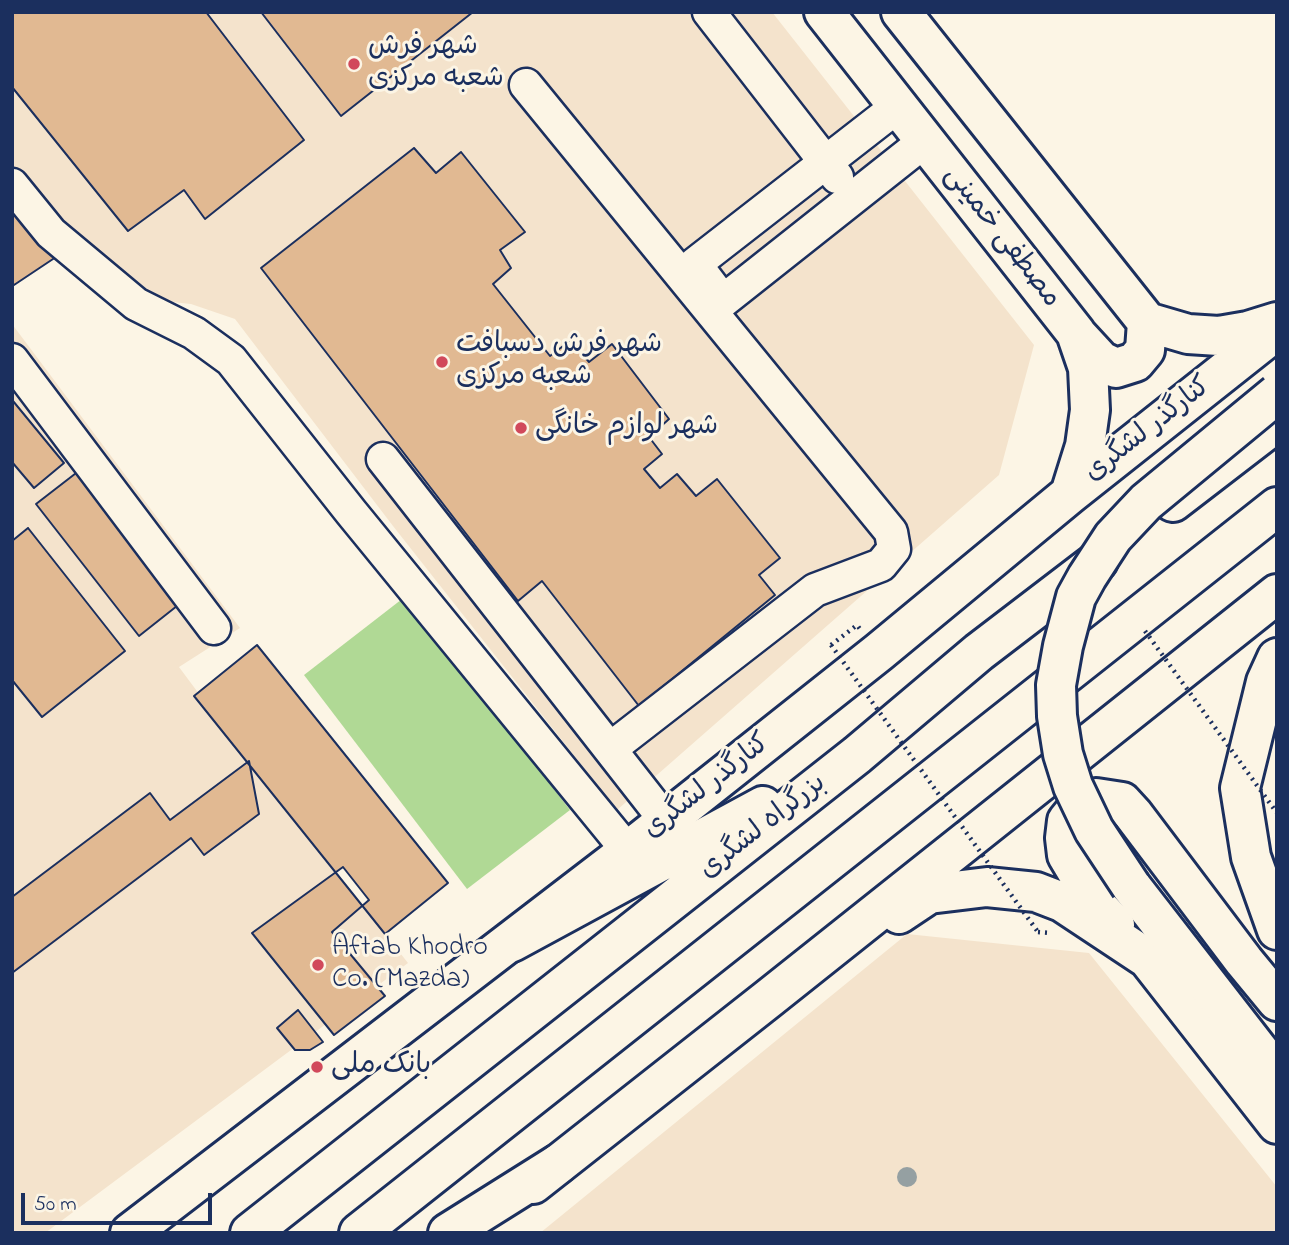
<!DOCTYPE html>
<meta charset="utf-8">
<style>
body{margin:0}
#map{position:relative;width:1289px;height:1245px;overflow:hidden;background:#fcf5e5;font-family:"Indie Flower",sans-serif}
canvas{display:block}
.frame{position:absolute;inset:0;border:14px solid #1b2f5e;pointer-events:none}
.scale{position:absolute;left:21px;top:1193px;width:191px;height:32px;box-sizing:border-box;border:4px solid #1b2f5e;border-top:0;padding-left:9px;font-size:21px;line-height:24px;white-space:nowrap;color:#1b2f5e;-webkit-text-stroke:5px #fcf5e5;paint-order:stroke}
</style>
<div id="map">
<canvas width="1289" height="1245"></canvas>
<div class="frame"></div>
<div class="scale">50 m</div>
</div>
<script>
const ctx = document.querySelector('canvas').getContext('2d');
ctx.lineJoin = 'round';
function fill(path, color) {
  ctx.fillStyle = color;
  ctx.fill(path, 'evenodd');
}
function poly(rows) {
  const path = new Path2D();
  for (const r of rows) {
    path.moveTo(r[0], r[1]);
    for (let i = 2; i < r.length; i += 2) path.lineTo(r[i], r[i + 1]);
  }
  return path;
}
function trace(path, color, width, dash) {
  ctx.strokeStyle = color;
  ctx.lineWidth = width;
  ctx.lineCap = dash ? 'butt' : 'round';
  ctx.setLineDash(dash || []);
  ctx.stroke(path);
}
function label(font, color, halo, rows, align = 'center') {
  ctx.font = font + ' "Indie Flower","Playpen Sans Arabic",sans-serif';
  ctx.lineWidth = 6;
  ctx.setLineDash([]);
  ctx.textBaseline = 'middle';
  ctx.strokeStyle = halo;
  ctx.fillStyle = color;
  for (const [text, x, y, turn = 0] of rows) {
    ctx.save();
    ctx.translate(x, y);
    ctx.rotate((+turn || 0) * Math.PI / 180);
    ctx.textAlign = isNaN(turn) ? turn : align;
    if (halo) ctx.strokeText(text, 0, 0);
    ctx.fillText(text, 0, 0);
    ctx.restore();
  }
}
const built = poly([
 [12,12,772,12,1034,345,999,475,617,810,393,526,235,319,191,304,162,301,38,202,12,170],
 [12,324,240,628,179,667,249,761,408,963,45,1233,12,1233],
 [907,934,1089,953,1277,1187,1277,1233,540,1233]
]);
const green = poly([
 [406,596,570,810,467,889,304,675]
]);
const building = poly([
 [12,12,206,12,304,140,205,219,184,190,128,231,12,87,12,12],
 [261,12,473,12,341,116,261,12],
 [414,148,436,173,461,152,525,232,500,250,511,268,493,284,550,356,571,340,589,362,612,344,669,419,649,437,662,454,644,469,660,488,677,474,696,496,717,479,780,558,759,575,775,595,639,706,542,581,518,601,261,268,414,148],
 [12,202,56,257,14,285,12,282,12,202],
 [13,401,64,463,34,488,12,462,13,401],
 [80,470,182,602,139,636,36,504,80,470],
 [28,528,125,651,42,717,12,680,12,541,28,528],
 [257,645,448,883,385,934,194,696,257,645],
 [249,761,259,814,204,855,191,838,12,973,12,897,150,793,170,820,249,761],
 [343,867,369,900,332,932,385,996,334,1035,252,933,343,867],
 [298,1010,323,1042,310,1050,295,1050,277,1028,298,1010]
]);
const path = poly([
 [831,645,857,625,860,629],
 [1038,932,1051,933]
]);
const minor = poly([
 [709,12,837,177],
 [526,85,891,532,894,549,881,565,815,590,610,749],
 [898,106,695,264,723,301,925,141],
 [12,185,51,233,136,304,194,333,231,360,351,512,628,851],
 [12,360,214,628],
 [383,459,666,821]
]);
const major = poly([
 [824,12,1076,333,1088,368,1090,410,1085,446,1070,494],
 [901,12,1147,322,1188,334,1219,336,1248,331,1277,322],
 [1077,335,1101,361,1116,368,1135,362,1145,350,1147,322],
 [1277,658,1266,682,1240,788,1251,857,1277,930],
 [899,914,929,894,987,887,1036,892,1062,902,1148,959,1277,1124],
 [1115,925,1098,907,1067,855,1065,838,1067,821,1080,805,1096,798,1122,802,1133,814,1244,961,1277,1001],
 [533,1184,768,999,1277,594],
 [130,1233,628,851,879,652,1070,494,1277,330]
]);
const highway = poly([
 [1173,502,1277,422],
 [1131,886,1277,1074],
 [512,942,763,806],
 [250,1233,857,755,979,652,1098,561],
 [359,1233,1277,507],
 [448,1233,558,1164]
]);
const pathBridge = poly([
 [1145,631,1277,813],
 [831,645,1038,932]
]);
const highwayBridge = poly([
 [1131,886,1094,830,1073,786,1063,754,1057,716,1056,685,1063,646,1076,597,1087,577,1113,537,1146,502,1277,394]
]);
const trees = [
 [907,1177]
];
const markers = [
 [354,64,7,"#d1495b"],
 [442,362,7,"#d1495b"],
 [521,428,7,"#d1495b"],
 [318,965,7,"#d1495b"],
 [317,1067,7,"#d1495b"]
];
const poiNames = [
 ["شهر فرش",368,48],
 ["شعبه مرکزی",368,80],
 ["شهر فرش دسبافت",456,346],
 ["شعبه مرکزی",456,378],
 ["شهر لوازم خانگی",535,428],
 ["Aftab Khodro",332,949],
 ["Co. (Mazda)",332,981],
 ["بانک ملی",331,1067]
];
const streetNames = [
 ["مصطفی خمینی",1001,238,52],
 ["کنارگذر لشگری",1149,431,-38],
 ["کنارگذر لشگری",708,788,-38],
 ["بزرگراه لشگری",764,828,-38]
];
fill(built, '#f4e3cc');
fill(green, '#b0d995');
fill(building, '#e1b992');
trace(building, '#1b2f5e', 2);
trace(minor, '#1b2f5e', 37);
trace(major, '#1b2f5e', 44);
trace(highway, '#1b2f5e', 44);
trace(path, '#1b2f5e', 4.5, [2, 5]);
trace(minor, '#fcf5e5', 32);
trace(major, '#fcf5e5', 38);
trace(highway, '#fcf5e5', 38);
trace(highwayBridge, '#1b2f5e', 44, []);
trace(pathBridge, '#1b2f5e', 4.5, [2, 5]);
trace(highwayBridge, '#fcf5e5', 38);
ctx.fillStyle = '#95a0a2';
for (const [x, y] of trees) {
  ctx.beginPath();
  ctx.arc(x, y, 10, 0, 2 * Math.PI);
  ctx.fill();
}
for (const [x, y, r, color] of markers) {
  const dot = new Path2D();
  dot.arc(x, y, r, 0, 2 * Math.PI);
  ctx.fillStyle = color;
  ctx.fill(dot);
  trace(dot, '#fcf5e5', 2.5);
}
label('28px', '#1b2f5e', '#fcf5e5', poiNames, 'left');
label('28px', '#1b2f5e', '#fcf5e5', streetNames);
</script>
